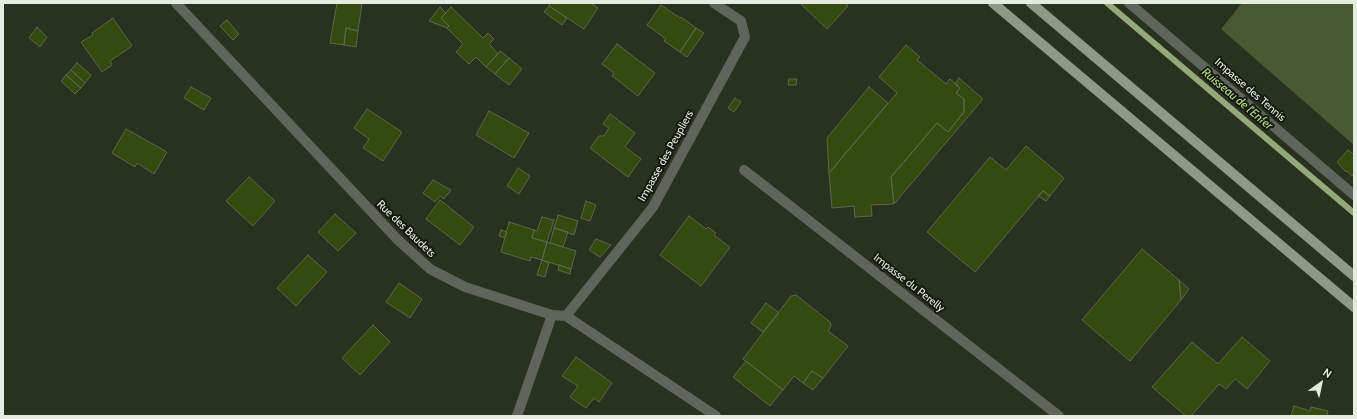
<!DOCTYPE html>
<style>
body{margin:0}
#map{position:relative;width:1357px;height:419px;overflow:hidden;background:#29321f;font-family:Cabin,sans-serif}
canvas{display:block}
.frame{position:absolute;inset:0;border:4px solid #e5ebdf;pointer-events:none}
.north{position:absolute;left:1301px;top:363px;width:40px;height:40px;-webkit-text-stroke:3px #151910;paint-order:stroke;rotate:33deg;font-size:11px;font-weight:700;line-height:16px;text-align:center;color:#e5ebdf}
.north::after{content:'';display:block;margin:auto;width:14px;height:18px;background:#e5ebdf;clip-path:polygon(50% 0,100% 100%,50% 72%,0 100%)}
</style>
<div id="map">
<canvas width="1357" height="419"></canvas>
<div class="frame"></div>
<div class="north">N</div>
</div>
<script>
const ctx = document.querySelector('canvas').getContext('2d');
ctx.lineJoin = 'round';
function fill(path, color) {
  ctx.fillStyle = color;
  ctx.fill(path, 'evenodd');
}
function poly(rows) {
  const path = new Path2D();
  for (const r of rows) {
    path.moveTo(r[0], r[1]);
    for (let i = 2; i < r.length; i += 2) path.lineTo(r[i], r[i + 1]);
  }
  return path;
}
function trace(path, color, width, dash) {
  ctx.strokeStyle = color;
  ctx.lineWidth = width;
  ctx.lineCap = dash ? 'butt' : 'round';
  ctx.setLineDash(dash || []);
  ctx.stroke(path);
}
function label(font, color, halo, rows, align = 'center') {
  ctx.font = font + ' Cabin,sans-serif';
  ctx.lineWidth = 4;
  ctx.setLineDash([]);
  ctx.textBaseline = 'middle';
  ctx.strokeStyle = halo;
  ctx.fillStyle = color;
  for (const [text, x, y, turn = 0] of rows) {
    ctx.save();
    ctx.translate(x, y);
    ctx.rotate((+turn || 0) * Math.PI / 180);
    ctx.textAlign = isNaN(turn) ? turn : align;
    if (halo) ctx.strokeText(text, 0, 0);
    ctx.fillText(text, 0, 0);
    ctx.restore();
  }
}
const green = poly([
 [1242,3,1354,3,1354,145,1221,29]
]);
const stream = poly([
 [1107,3,1354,213]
]);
const building = poly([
 [337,3,362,3,358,31,346,28,344,45,330,43,337,3],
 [550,3,591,3,598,8,584,29,549,6,550,3],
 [800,3,845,3,848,6,827,29,800,3],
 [661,5,680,18,681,17,696,28,680,52,664,41,666,39,647,25,661,5],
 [549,6,567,18,562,25,544,12,549,6],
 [440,7,446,13,441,18,449,26,447,28,429,21,440,7],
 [451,7,483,38,488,33,494,39,489,44,498,54,486,67,476,57,469,64,456,52,463,44,447,28,449,26,441,18,451,7],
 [113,18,132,46,110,61,112,65,102,72,81,42,93,35,92,33,113,18],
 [227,20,239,34,233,40,220,26,227,20],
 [37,27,47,37,40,47,29,38,37,27],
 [346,28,358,31,356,47,344,45,346,28],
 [696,28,704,33,687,57,680,52,696,28],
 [617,44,655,73,638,96,612,76,614,73,602,64,617,44],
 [906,45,920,57,917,60,946,84,950,79,960,88,956,93,964,99,964,112,948,132,937,123,891,177,894,204,871,205,872,216,855,217,854,206,832,208,829,173,897,93,879,77,906,45],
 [500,51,509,58,495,74,486,67,500,51],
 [509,58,522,69,509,85,495,74,509,58],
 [77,63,91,75,85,83,71,70,77,63],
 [71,70,85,83,81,88,66,75,71,70],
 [66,75,81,88,75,94,61,81,66,75],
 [959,78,983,99,894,204,891,177,937,123,948,132,964,112,964,99,956,93,960,88,955,84,959,78],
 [789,79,797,79,796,85,788,85,789,79],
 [191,87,211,98,204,110,184,98,191,87],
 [869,87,888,103,829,173,827,138,869,87],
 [735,98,741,102,734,112,728,108,735,98],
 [367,109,402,132,383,161,363,148,369,139,354,128,367,109],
 [489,111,529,133,514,158,476,135,489,111],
 [610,114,635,133,625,147,641,159,628,177,590,148,599,136,604,136,609,128,603,124,610,114],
 [126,129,167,152,154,174,137,163,135,167,112,153,126,129],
 [1026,146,1064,178,1050,196,1043,191,975,272,927,232,990,157,1006,170,1026,146],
 [1348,150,1353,154,1354,153,1354,174,1352,176,1347,171,1346,172,1337,162,1348,150],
 [518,168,530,176,519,194,507,186,518,168],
 [249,177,275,201,253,226,226,201,249,177],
 [433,180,451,190,444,199,440,196,435,202,423,193,433,180],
 [1043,191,1050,196,1046,201,1038,196,1043,191],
 [440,200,474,227,460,245,426,219,440,200],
 [586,201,596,205,590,221,581,218,586,201],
 [335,214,356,233,338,251,318,232,335,214],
 [558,215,578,221,574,235,554,228,558,215],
 [689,216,706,229,708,227,716,233,714,235,730,247,701,286,660,255,689,216],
 [542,217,554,220,547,242,532,238,534,230,537,231,542,217],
 [509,222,534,230,532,238,547,242,542,260,531,257,530,261,501,252,509,222],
 [554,228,568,232,563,247,550,243,554,228],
 [501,230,507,232,505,238,499,236,501,230],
 [596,239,611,245,600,257,589,250,596,239],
 [547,242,576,251,571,269,542,260,547,242],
 [1142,249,1179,280,1181,300,1130,361,1082,320,1142,249],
 [308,255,327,272,296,306,277,288,308,255],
 [542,260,549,263,545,277,537,275,542,260],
 [559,265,571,269,570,274,558,270,559,265],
 [1179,280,1189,289,1181,300,1179,280],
 [399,283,422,299,410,318,386,302,399,283],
 [796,295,830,322,831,326,828,331,848,346,823,378,812,371,803,383,794,376,783,390,743,359,791,296,796,295],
 [766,303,779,313,763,332,751,323,766,303],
 [373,325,390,342,360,375,342,358,373,325],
 [1242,337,1270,361,1247,389,1235,379,1226,389,1219,384,1191,416,1186,416,1152,387,1192,342,1218,364,1242,337],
 [576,357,612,383,599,402,594,398,586,408,570,397,578,386,562,376,576,357],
 [746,361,783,390,770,406,733,377,746,361],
 [812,371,823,378,813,390,803,383,812,371],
 [1294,406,1310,411,1311,407,1328,411,1327,415,1331,416,1291,416,1294,406]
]);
const minor = poly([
 [176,3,398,240,430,269,465,287,552,315,566,316,716,416],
 [1129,3,1354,195],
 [744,170,1059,416],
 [566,316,653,207,745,37,741,21,714,3],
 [517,416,552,315]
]);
const major = poly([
 [993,3,1354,307],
 [1031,3,1354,276]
]);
const streetNames = [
 ["Impasse des Tennis",1250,90,41],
 ["Impasse des Peupliers",666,156,-61],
 ["Rue des Baudets",406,229,44],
 ["Impasse du Perelly",909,283,38]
];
const waterNames = [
 ["Ruisseau de l'Enfer",1237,99,40]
];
fill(green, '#485a32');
trace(stream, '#93a87b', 6);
fill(building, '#334b0e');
trace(building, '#5c6651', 1);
trace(minor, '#60645b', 10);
trace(major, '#8f9986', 10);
label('11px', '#e5ebdf', '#151910', streetNames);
label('italic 12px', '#b5dd87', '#151910', waterNames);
</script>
